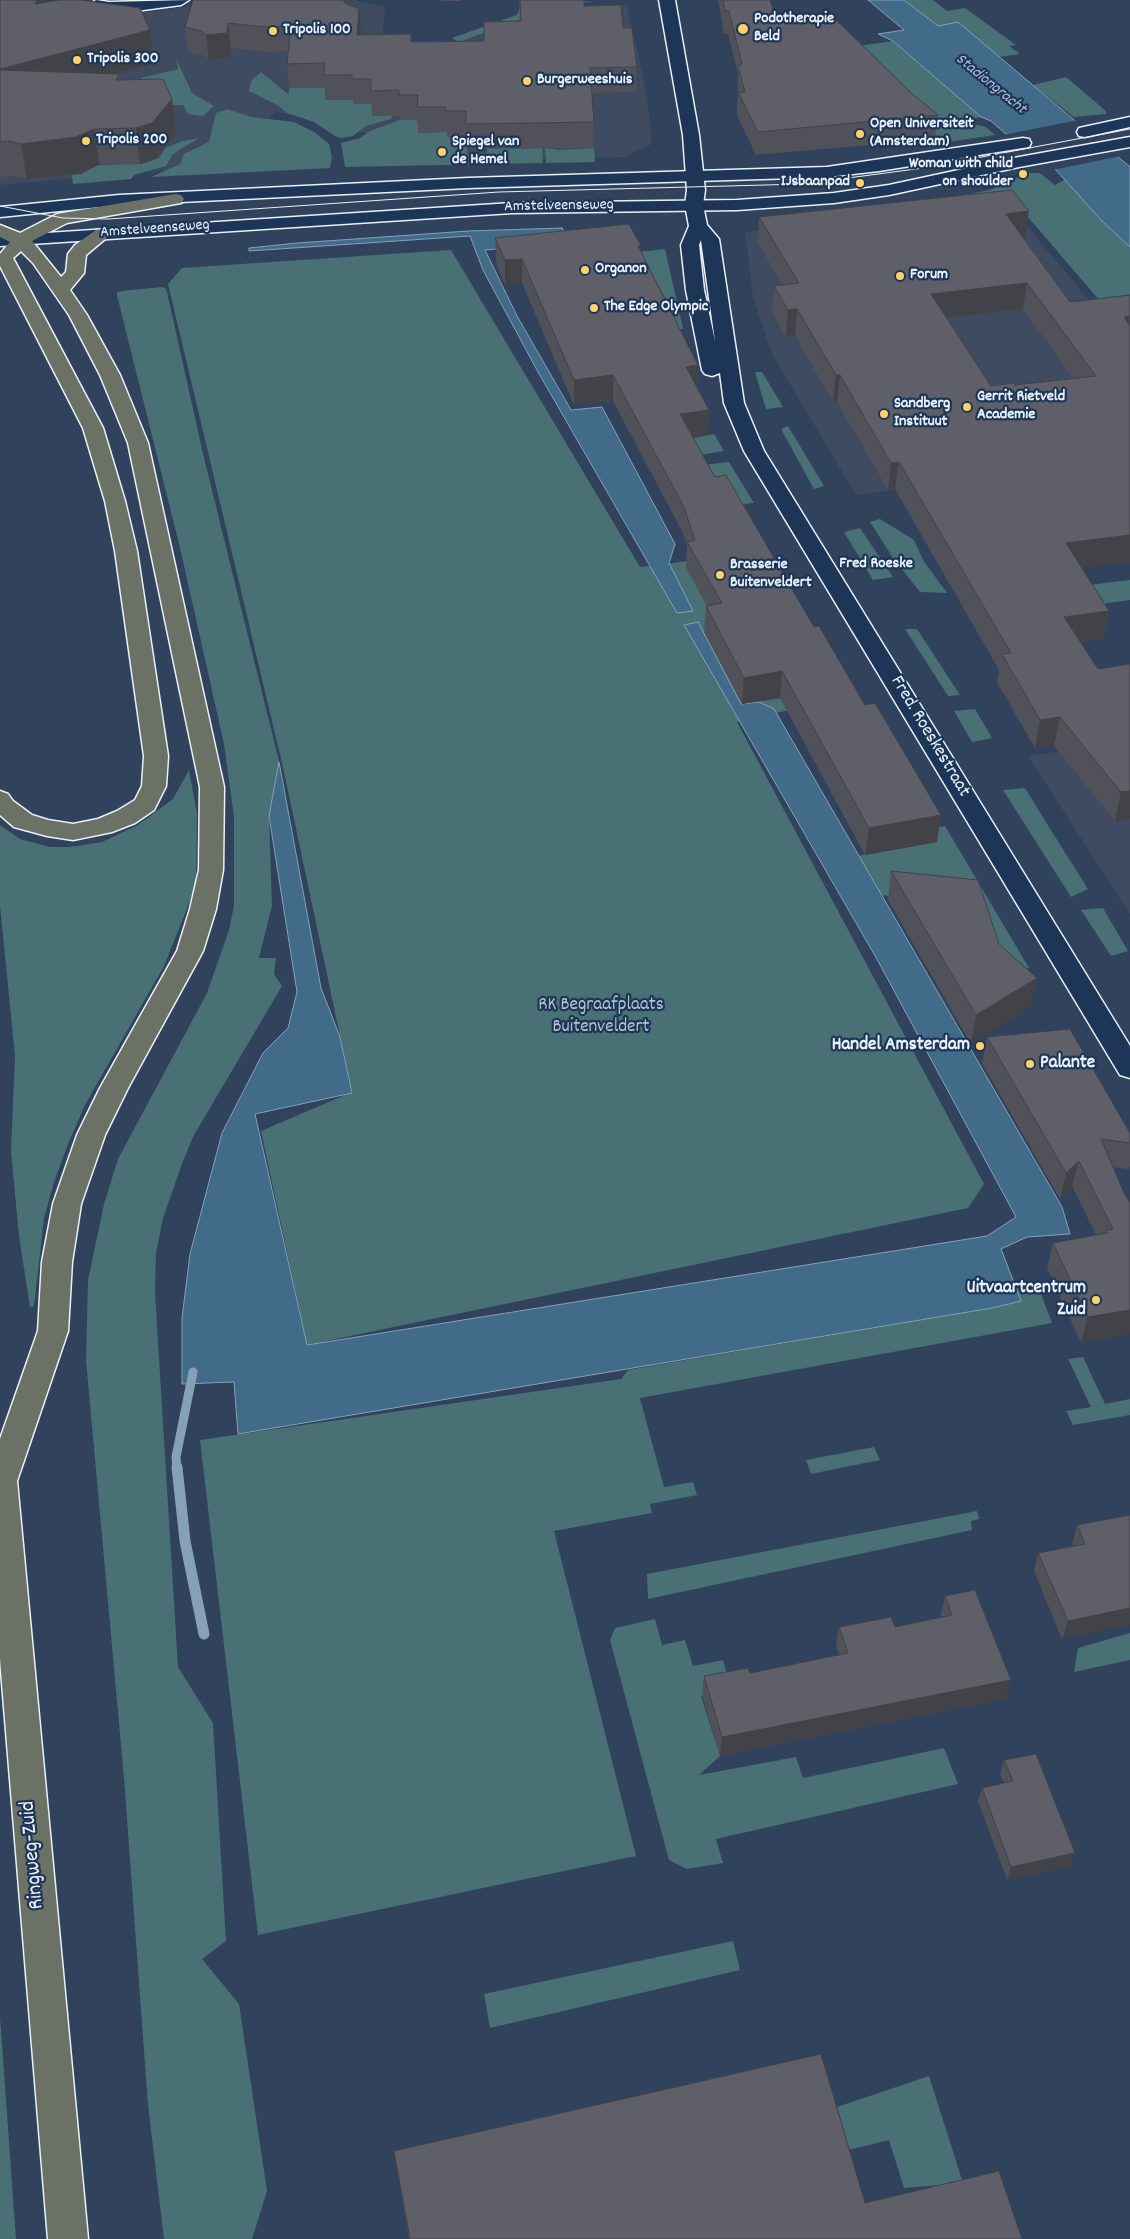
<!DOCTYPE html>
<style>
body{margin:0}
canvas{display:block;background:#30425c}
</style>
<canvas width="1130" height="2239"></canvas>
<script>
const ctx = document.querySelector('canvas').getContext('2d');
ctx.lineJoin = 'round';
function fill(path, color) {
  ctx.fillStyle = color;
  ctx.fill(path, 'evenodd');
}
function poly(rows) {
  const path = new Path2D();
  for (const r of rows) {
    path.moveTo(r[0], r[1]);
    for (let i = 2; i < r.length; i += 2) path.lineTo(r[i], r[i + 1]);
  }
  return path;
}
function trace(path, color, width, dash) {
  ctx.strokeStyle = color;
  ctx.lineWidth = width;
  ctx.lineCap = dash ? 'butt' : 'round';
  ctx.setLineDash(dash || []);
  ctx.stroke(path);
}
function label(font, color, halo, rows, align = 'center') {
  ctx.font = font + ' Dekko,sans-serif';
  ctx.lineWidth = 4.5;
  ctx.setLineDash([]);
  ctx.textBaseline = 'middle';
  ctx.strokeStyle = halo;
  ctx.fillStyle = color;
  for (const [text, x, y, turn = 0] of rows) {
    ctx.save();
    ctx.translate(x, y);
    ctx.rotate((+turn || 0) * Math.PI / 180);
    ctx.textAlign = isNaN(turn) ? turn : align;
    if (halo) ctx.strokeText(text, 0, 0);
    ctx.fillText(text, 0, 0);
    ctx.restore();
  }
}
const built = poly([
 [0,0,33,20,150,12,235,0,354,0,385,7,382,43,443,48,538,6,627,5,647,95,652,144,625,157,444,161,414,145,274,111,249,163,0,185],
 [1010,205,1102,316,1130,461,856,495,772,354,753,297,745,232],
 [1130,741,1130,914,1028,756]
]);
const green = poly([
 [568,0,594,2,529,5,529,16,459,42,452,38,517,15,522,2],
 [905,0,933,0,947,11,965,8,1016,45,1009,46,1020,54,999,57,958,22,938,26,933,24],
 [893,41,981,117,961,121,986,127,995,135,941,143,844,48],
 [176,58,192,93,214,106,203,116,188,114,183,105,145,105,141,78,178,69],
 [261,72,289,95,289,88,326,88,326,100,354,100,372,104,372,116,392,116,391,119,366,126,353,136,341,138,335,136,314,122,287,113,279,106,249,91,251,81],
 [1066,77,1106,111,1106,114,1074,117,1033,85],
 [227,109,251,117,294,122,314,132,329,144,332,157,330,168,151,177,180,164,184,154,209,142,216,113],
 [400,120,417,120,419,133,447,132,448,137,467,136,467,154,487,153,487,132,516,149,542,148,543,163,345,167,341,143,360,138,370,131],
 [199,138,173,154,166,166,134,175,131,179,73,184,72,175,82,174,89,169,99,165,142,164,159,158,165,148,183,141],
 [545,148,559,150,594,148,595,162,546,163],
 [1027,173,1040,173,1055,185,1066,179,1102,221,1130,247,1130,336,1021,209,949,198,990,190],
 [665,249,683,329,674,330,665,310,671,308,639,252],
 [451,250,640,567,769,551,850,696,737,722,984,1184,968,1208,307,1345,261,1131,352,1092,282,763,168,284,182,268],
 [162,287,165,288,167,292,204,458,279,761,269,816,272,906,259,958,276,958,274,974,282,986,194,1135,183,1161,163,1218,156,1253,155,1293,178,1667,213,1723,226,1941,202,1959,239,2004,267,2191,252,2239,164,2239,148,2105,124,1778,86,1360,88,1280,104,1204,118,1159,207,993,229,930,234,906,234,817,224,744,181,552,117,295,117,292,122,291],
 [755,372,762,372,783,407,766,409],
 [788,426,824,486,814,489,781,429],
 [714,434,724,451,689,457,679,441],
 [729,462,754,503,736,505,693,466],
 [880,519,914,540,923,560,947,593,920,592,893,558,870,522],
 [860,528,893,577,873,580,844,532],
 [1130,580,1130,600,1101,604,1088,585],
 [905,629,917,629,960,695,948,696],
 [975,709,992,738,972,742,954,711],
 [189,770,197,814,196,886,164,966,85,1105,68,1144,54,1182,44,1218,35,1298,33,1307,30,1307,19,1236,11,1151,15,1056,0,906,0,825,20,839,50,847,70,847,102,842,138,825,173,799],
 [1025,788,1044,819,1088,889,1071,897,1003,790],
 [945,826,1029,968,970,978,908,898,880,895,857,856,937,842,929,829],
 [1103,908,1128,951,1111,956,1081,910],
 [1036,1281,1052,1323,640,1398,664,1487,693,1482,697,1495,650,1504,652,1513,554,1531,636,1856,258,1935,200,1440,621,1379,628,1370,992,1308,1020,1301,1015,1286],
 [1083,1357,1105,1404,1130,1399,1130,1415,1073,1425,1066,1411,1091,1407,1068,1359],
 [874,1447,880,1460,811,1474,806,1460],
 [977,1511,979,1519,971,1521,972,1530,648,1599,647,1574],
 [655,1619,662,1645,685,1640,693,1666,723,1660,731,1689,701,1696,720,1756,699,1775,796,1757,803,1778,944,1748,958,1784,716,1839,723,1863,687,1869,669,1860,610,1640,615,1628],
 [1130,1633,1130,1660,1074,1672,1078,1648],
 [733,1941,740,1970,490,2028,484,1994],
 [0,2017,16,2239,0,2239],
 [929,2076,963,2183,904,2188,889,2140,849,2150,837,2107]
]);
const water = poly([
 [868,0,904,0,938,26,958,22,1130,167,1130,247,1102,221,1055,169,1023,143,1006,134,991,121,981,117,893,41,878,34,904,30,868,0],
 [562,228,570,243,485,250,517,316,571,410,602,407,675,544,669,563,693,611,677,613,538,372,483,270,470,236,249,251,249,248,297,243,468,231,562,228],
 [698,622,741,704,759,702,774,709,1062,1207,1070,1234,1027,1237,1001,1249,1021,1301,992,1308,238,1434,234,1382,182,1384,182,1318,190,1254,222,1133,263,1053,288,1028,297,992,269,816,279,762,321,988,340,1037,352,1093,255,1114,307,1345,987,1236,1016,1217,878,961,684,625,698,622]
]);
const pier = poly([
 [1078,120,1121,156,1052,170,1021,145,1003,135]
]);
const streamFar1 = poly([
 [177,1468,176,1457,193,1372]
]);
const stream = poly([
 [177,1467,185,1541,204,1634]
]);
const minor = poly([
 [96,0,109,2,189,0,181,5,128,12,108,12,94,7,91,4,96,0],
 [659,0,675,0,699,135,705,190,703,205,707,225,719,239,744,403,764,451,1130,1046,1130,1078,1120,1075,744,451,724,403,720,373,712,376,705,374,702,370,686,290,681,245,689,226,685,205,687,190,683,135,659,0],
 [701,240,715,341,704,290,699,245,701,240]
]);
const secondary = poly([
 [1130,117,1130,127,1085,137,1079,136,1077,132,1079,128,1130,117],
 [1130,137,1130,147,1019,167,889,195,834,203,737,210,512,213,0,246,0,236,512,203,737,200,834,193,889,185,1019,157,1130,137],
 [1023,138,1029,139,1031,143,1029,147,879,171,827,177,468,188,119,205,0,217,0,207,119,195,468,178,827,167,1023,138]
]);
const motorway = poly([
 [175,194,181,195,184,199,181,203,67,223,32,241,61,277,66,272,68,254,75,245,96,230,108,230,111,234,86,255,84,273,70,290,87,315,120,375,148,443,224,787,223,870,216,909,203,951,128,1088,105,1135,81,1204,72,1262,68,1331,17,1481,88,2239,48,2239,0,1659,0,1439,38,1331,42,1262,53,1204,77,1135,100,1088,177,951,190,909,199,870,200,787,128,443,100,375,69,315,33,263,21,251,13,258,103,428,125,501,137,551,168,756,166,786,154,810,135,823,112,832,73,840,47,836,14,827,0,815,0,791,8,794,13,801,32,815,48,820,73,824,98,819,117,811,135,800,142,786,144,756,115,551,105,501,83,428,0,266,0,254,10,242,0,237,0,225,20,233,57,214,175,194]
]);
const tram = poly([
 [0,206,63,218,108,219,499,192,803,184,923,168,1130,129]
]);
const wall = poly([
 [0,0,41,0,41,3,150,30,154,64,117,74,119,74,120,80,172,99,176,134,156,158,140,164,100,164,82,173,27,179,15,176,0,177],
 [193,0,361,35,412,42,484,41,520,21,519,0,584,0,584,6,623,28,637,67,636,92,592,93,594,122,594,148,467,149,466,136,447,137,447,132,418,133,418,120,400,120,400,116,372,116,371,104,353,104,353,100,325,100,325,88,289,88,287,64,289,51,266,52,231,48,229,57,209,60,205,56,188,52,185,27],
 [440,0,460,0,460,1,441,1],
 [718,0,770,0,774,14,910,92,938,115,935,139,756,155,737,116,738,73,728,34,724,34],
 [759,217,1025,237,1023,238,1070,302,1130,295,1082,569,1109,611,1103,639,1080,642,1098,669,1130,664,1130,819,1115,821,1054,746,1035,748,997,682,999,670,895,489,888,490,837,402,833,402,795,336,786,337,772,312,774,286,782,285,758,243],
 [1023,309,1073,378,1015,385,991,386,947,318],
 [495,238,641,253,698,365,697,387,709,410,708,435,693,437,715,477,937,842,865,855,780,698,742,704,704,632,706,606,707,606,686,568,687,545,683,533,613,401,574,405,522,283,505,285,496,262],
 [891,871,999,944,1031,1007,971,1044,888,900],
 [987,1037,1130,1133,1130,1166,1129,1169,1113,1167,1124,1193,1081,1343,1047,1268,1053,1243,1096,1235,1072,1186,1060,1199,982,1063],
 [1130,1515,1062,1639,1034,1571,1038,1553,1073,1546,1072,1544,1077,1525],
 [945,1596,1006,1699,720,1756,702,1695,704,1676,750,1673,839,1655,836,1646,839,1627,895,1627,942,1618,941,1615],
 [1004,1760,1075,1853,1071,1866,1007,1880,978,1801,982,1788,1004,1783,1000,1774],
 [394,2151,865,2203,1022,2239,409,2239]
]);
const shadedWall = poly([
 [37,0,41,0,45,28,35,4],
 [359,9,361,34,359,59,357,35],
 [228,23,231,48,229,57,209,60,206,35],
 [150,30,154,64,3,104,0,85,0,69],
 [172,99,176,134,156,158,140,164,136,128],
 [94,129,100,164,82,173,27,179,21,144],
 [1029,211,1025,237,1002,240,1006,214],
 [638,246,641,246,640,270],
 [522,259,522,283,505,285,505,260],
 [1027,283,1023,309,928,320,931,294],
 [797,309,795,336,786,337,788,310],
 [1130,316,1130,342,1124,317],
 [698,365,697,391,686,367],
 [613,375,613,401,574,405,574,380],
 [836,375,840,375,837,402,833,402],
 [709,410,708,435,679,439,680,414],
 [899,462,895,489,888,490,891,463],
 [1130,535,1130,562,1061,571,1066,543],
 [1109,611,1103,639,1059,645,1064,617],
 [782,671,780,698,742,704,744,678],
 [1060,717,1054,746,1035,748,1040,720],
 [1130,791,1130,819,1115,821,1121,792],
 [941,815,937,842,865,855,869,828],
 [1037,978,1031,1007,971,1044,976,1015],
 [1079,1161,1072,1186,1060,1199,1066,1173],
 [1130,1310,1130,1334,1081,1343,1088,1317],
 [1130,1608,1130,1625,1062,1639,1068,1621],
 [1011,1680,1006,1699,720,1756,722,1737],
 [1075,1853,1071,1866,1007,1880,1011,1867]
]);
const building = poly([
 [0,0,37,0,35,4,59,0,81,0,140,8,150,30,0,69,0,0],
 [193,0,343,0,345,3,359,9,357,35,411,34,411,42,484,41,484,22,521,21,520,0,584,0,584,6,621,5,623,28,632,28,637,67,590,68,594,122,466,124,466,111,446,111,446,107,417,107,418,95,399,95,399,90,371,91,371,79,352,79,352,75,324,75,325,63,287,64,291,26,264,27,228,23,227,33,206,35,202,31,185,27,193,0],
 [723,0,770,0,774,14,819,13,827,11,910,92,938,115,758,132,738,92,745,92,738,66,742,64,729,11,725,11,723,0],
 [0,70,119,74,116,80,163,79,172,99,152,123,136,128,94,129,76,137,21,144,9,141,0,142,0,70],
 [1012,190,1029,211,1006,214,1070,302,1130,295,1130,316,1124,317,1130,326,1130,535,1066,543,1109,611,1064,617,1098,669,1130,664,1130,791,1121,792,1060,717,1040,720,1002,654,1011,653,899,462,891,463,840,375,836,375,797,309,788,310,774,286,799,283,759,217,1012,190],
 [1027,283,1096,376,1015,385,1013,383,991,386,931,294,1027,283],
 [629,224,641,246,638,246,698,365,686,367,709,410,680,414,715,477,726,475,814,627,819,626,865,705,875,703,941,815,869,828,782,671,744,678,706,606,722,603,687,542,695,540,684,507,613,375,574,380,522,259,505,260,495,238,629,224],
 [891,871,978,880,999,944,1037,978,976,1015,891,871],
 [1070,1029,1130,1133,1130,1143,1101,1139,1124,1193,1130,1203,1130,1310,1088,1317,1053,1243,1107,1233,1106,1230,1113,1229,1079,1161,1066,1173,987,1037,1070,1029],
 [1130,1515,1130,1608,1068,1621,1038,1553,1085,1544,1077,1525,1130,1515],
 [975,1590,1011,1680,722,1737,704,1676,748,1668,750,1673,848,1653,839,1627,891,1617,895,1627,952,1615,945,1596,975,1590],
 [1036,1754,1075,1853,1011,1867,982,1788,1013,1781,1004,1760,1036,1754],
 [821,2054,865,2203,999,2171,1022,2239,410,2239,394,2151,821,2054]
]);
const markers = [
 [743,29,6,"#ffd166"],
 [273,31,5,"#ffd166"],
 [77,60,5,"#ffd166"],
 [527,81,5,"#ffd166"],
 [860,134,5,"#ffd166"],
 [86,141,5,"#ffd166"],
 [442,152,5,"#ffd166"],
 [1023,174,5,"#ffd166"],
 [860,183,5,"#ffd166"],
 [585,270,5,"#ffd166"],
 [900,276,5,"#ffd166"],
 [594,308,5,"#ffd166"],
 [967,407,5,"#ffd166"],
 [884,414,5,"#ffd166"],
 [720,575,5,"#ffd166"],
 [980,1046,5,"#ffd166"],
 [1030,1064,5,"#ffd166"],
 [1096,1300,5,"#ffd166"]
];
const farPoinames = [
 ["Podotherapie",754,20],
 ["Beld",754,38],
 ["Tripolis 100",283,31],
 ["Tripolis 300",87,60],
 ["Burgerweeshuis",537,81],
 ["Open Universiteit",870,125],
 ["(Amsterdam)",870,143],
 ["Tripolis 200",96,141],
 ["Spiegel van",452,143],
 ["de Hemel",452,161],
 ["Woman with child",1013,165,"right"],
 ["on shoulder",1013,183,"right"],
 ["IJsbaanpad",850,183,"right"],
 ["Organon",595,270],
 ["Forum",910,276],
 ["The Edge Olympic",604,308],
 ["Gerrit Rietveld",977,398],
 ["Academie",977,416],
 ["Sandberg",894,405],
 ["Instituut",894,423],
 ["Brasserie",730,566],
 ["Buitenveldert",730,584]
];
const farWaternames = [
 ["Stadiongracht",990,85,39]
];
const farStreetnames = [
 ["Amstelveenseweg",559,207,-1],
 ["Amstelveenseweg",155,230,-4]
];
const farNeighbourhoodnames = [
 ["Fred Roeske",876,565]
];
const streetNames = [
 ["Fred. Roeskestraat",929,737,59]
];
const parkNames = [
 ["RK Begraafplaats",601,1006],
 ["Buitenveldert",601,1028]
];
const poiNames = [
 ["Handel Amsterdam",970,1046],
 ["Palante",1040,1064,"left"],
 ["Uitvaartcentrum",1086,1289],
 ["Zuid",1086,1311]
];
const nearStreetnames = [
 ["Ringweg-Zuid",34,1855,-95]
];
fill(built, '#3e4b60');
fill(green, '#487075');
fill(water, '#426b8a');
trace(water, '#84a1b6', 1);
fill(pier, '#30425c');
trace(streamFar1, '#84a1b6', 9);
trace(stream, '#84a1b6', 11);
trace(minor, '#e8f1f8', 3);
trace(secondary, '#e8f1f8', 3);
trace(motorway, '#e8f1f8', 3);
fill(minor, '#1d3557');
fill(secondary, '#1d3557');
fill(motorway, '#6b7165');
trace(tram, '#e8f1f8', 1);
fill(wall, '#515259');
fill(shadedWall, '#424249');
fill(building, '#5e5f68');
trace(building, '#424249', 1);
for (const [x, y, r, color] of markers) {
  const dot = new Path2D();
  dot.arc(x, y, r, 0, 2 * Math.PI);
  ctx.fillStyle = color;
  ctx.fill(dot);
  trace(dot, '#1d3557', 2);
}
label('bold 16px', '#e8f1f8', '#1d3557', farPoinames, 'left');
label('italic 16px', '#aec2d2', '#1d3557', farWaternames);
label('16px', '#e8f1f8', '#1d3557', farStreetnames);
label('bold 16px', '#e8f1f8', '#1d3557', farNeighbourhoodnames);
label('19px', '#e8f1f8', '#1d3557', streetNames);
label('19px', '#b0c4ca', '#1d3557', parkNames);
label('bold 19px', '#e8f1f8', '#1d3557', poiNames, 'right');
label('22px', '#e8f1f8', '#1d3557', nearStreetnames);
</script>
